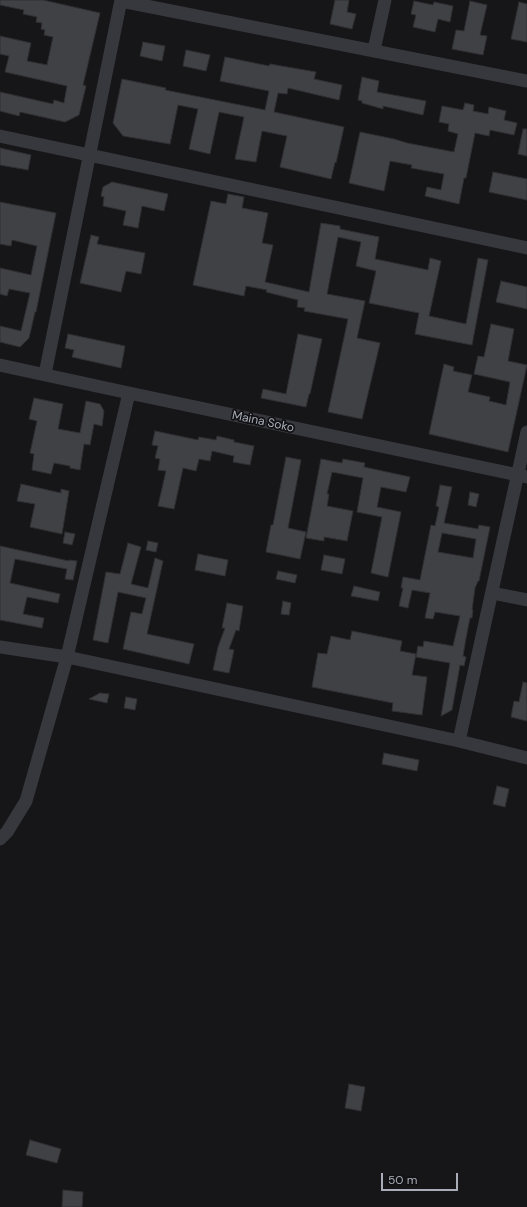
<!DOCTYPE html>
<style>
body{margin:0}
#map{position:relative;width:527px;height:1207px;overflow:hidden;background:#161618;font-family:"DM Sans",sans-serif}
canvas{display:block}
.scale{position:absolute;left:381px;top:1173px;width:77px;height:18px;box-sizing:border-box;border:2px solid #a8adb8;border-top:0;padding-left:5px;font-size:12px;line-height:14px;white-space:nowrap;color:#a8adb8;-webkit-text-stroke:3px #111113;paint-order:stroke}
</style>
<div id="map">
<canvas width="527" height="1207"></canvas>
<div class="scale">50 m</div>
</div>
<script>
const ctx = document.querySelector('canvas').getContext('2d');
ctx.lineJoin = 'round';
function fill(path, color) {
  ctx.fillStyle = color;
  ctx.fill(path, 'evenodd');
}
function poly(rows) {
  const path = new Path2D();
  for (const r of rows) {
    path.moveTo(r[0], r[1]);
    for (let i = 2; i < r.length; i += 2) path.lineTo(r[i], r[i + 1]);
  }
  return path;
}
function trace(path, color, width, dash) {
  ctx.strokeStyle = color;
  ctx.lineWidth = width;
  ctx.lineCap = dash ? 'butt' : 'round';
  ctx.setLineDash(dash || []);
  ctx.stroke(path);
}
function label(font, color, halo, rows, align = 'center') {
  ctx.font = font + ' "DM Sans",sans-serif';
  ctx.lineWidth = 3.5;
  ctx.setLineDash([]);
  ctx.textBaseline = 'middle';
  ctx.strokeStyle = halo;
  ctx.fillStyle = color;
  for (const [text, x, y, turn = 0] of rows) {
    ctx.save();
    ctx.translate(x, y);
    ctx.rotate((+turn || 0) * Math.PI / 180);
    ctx.textAlign = isNaN(turn) ? turn : align;
    if (halo) ctx.strokeText(text, 0, 0);
    ctx.fillText(text, 0, 0);
    ctx.restore();
  }
}
const building = poly([
 [0,0,43,0,100,13,83,85,86,86,79,115,65,122,20,112,19,116,0,111,0,92,53,104,54,100,64,103,67,86,5,72,9,56,0,54,0,36,31,43,27,61,47,65,53,37,44,35,45,30,41,29,42,23,36,22,37,17,23,14,24,10,0,5,0,0],
 [335,0,349,0,347,12,356,14,352,29,330,24,335,0],
 [414,1,433,5,434,2,453,6,450,22,438,19,435,32,413,27,416,15,411,14,414,1],
 [470,1,487,5,480,35,487,36,483,55,452,49,456,30,464,31,470,1],
 [519,2,527,4,527,42,511,39,519,2],
 [143,42,165,46,162,61,140,56,143,42],
 [186,50,210,55,206,71,183,66,186,50],
 [225,57,269,66,270,64,316,72,314,79,342,85,339,100,288,88,287,94,278,93,274,112,344,127,336,163,335,162,331,179,280,167,287,136,262,131,256,162,235,159,244,117,219,112,210,154,189,149,198,109,178,105,170,144,123,136,113,123,122,79,166,88,165,90,265,110,269,91,220,81,225,57],
 [362,77,379,81,377,92,426,101,423,115,383,106,383,109,362,103,362,101,358,100,362,77],
 [465,103,474,105,473,111,488,114,489,107,506,111,504,120,517,123,514,135,490,130,489,136,475,133,466,178,464,178,459,204,425,196,427,187,441,190,444,174,411,168,412,165,390,161,384,191,349,183,360,132,394,139,407,143,454,152,458,134,448,131,449,124,439,122,442,106,463,110,465,103],
 [523,129,527,129,527,156,518,154,523,129],
 [0,148,31,155,28,170,0,165,0,148],
 [493,172,527,179,527,200,489,192,493,172],
 [112,182,168,194,164,211,142,206,138,228,123,225,126,211,103,206,104,197,101,196,103,187,112,182],
 [228,194,244,197,242,208,268,213,262,243,273,245,265,282,309,292,321,223,340,226,340,229,379,237,375,259,428,270,430,258,441,261,429,316,466,324,478,258,488,260,472,345,415,334,419,313,369,303,376,271,356,266,361,242,338,237,327,294,365,301,357,338,380,343,362,419,328,412,348,319,304,311,305,308,297,307,298,300,266,292,267,290,246,286,244,296,193,285,211,201,226,204,228,194],
 [0,202,56,213,36,312,35,312,29,338,20,347,0,342,0,326,21,331,30,293,9,289,7,296,0,294,0,268,31,275,37,246,12,240,11,246,0,244,0,202],
 [91,235,99,237,97,244,145,253,141,274,126,271,121,292,80,283,91,235],
 [501,281,527,287,527,309,496,302,501,281],
 [491,324,514,329,508,361,527,365,508,452,429,434,444,364,454,367,453,371,472,375,468,392,490,397,489,401,506,405,510,382,474,374,478,356,484,357,491,324],
 [68,334,125,346,121,368,72,357,74,350,65,348,68,334],
 [298,334,322,339,310,394,309,394,306,407,261,398,263,389,286,394,298,334],
 [34,398,63,404,58,429,80,433,86,401,100,404,104,411,102,426,94,424,90,445,84,444,80,470,70,468,70,466,54,463,51,474,32,470,34,454,30,453,37,421,29,419,34,398],
 [155,431,198,440,199,437,216,440,217,436,234,440,234,442,254,446,250,465,233,462,234,456,212,451,210,461,199,459,196,471,183,468,174,509,158,506,166,471,158,470,160,459,155,458,158,446,152,445,155,431],
 [286,457,301,460,288,528,306,532,300,559,266,552,271,525,273,525,286,457],
 [321,459,342,463,343,459,365,463,364,467,410,477,406,492,381,487,377,507,401,512,388,577,371,573,382,517,357,512,363,478,332,472,327,494,329,494,327,506,353,511,347,541,324,537,324,541,306,538,321,459],
 [21,484,61,493,61,489,69,491,62,534,30,527,35,504,17,501,21,484],
 [440,485,452,487,444,523,478,529,479,525,490,527,479,581,478,581,475,588,472,610,473,610,472,618,470,618,466,638,463,656,466,657,464,666,460,665,452,710,441,716,450,663,416,657,418,646,423,647,424,641,453,646,460,616,435,612,433,619,425,618,430,593,412,590,408,608,399,606,403,588,401,588,403,577,420,580,431,525,435,526,439,507,436,506,440,485],
 [442,533,476,539,473,558,438,552,442,533],
 [470,492,479,494,476,507,468,505,470,492],
 [65,532,75,534,72,545,63,543,65,532],
 [148,541,158,543,156,552,146,550,148,541],
 [128,543,141,547,131,584,148,588,155,558,163,561,147,634,194,644,189,664,123,649,131,612,142,614,146,598,118,592,108,643,93,640,106,572,120,574,128,543],
 [0,546,69,561,69,560,77,561,73,580,65,579,67,569,15,559,10,583,60,594,58,603,27,597,23,614,44,618,42,628,0,620,0,546],
 [198,554,228,560,225,576,195,570,198,554],
 [324,555,345,559,342,574,321,570,324,555],
 [278,571,297,575,295,583,276,579,278,571],
 [354,586,380,592,378,601,351,596,354,586],
 [283,601,291,603,289,615,281,614,283,601],
 [227,603,243,606,239,631,236,630,229,649,234,650,229,673,213,670,218,647,225,628,222,628,227,603],
 [352,631,402,641,400,651,416,654,412,675,427,677,422,715,392,711,393,703,312,687,318,653,327,654,331,636,350,640,352,631],
 [523,682,527,683,527,721,511,717,514,701,519,702,523,682],
 [100,693,109,694,107,703,89,699,100,693],
 [126,697,137,699,135,710,124,708,126,697],
 [384,753,419,760,417,771,382,764,384,753],
 [497,786,509,789,505,807,493,804,497,786],
 [349,1084,365,1087,361,1111,345,1108,349,1084],
 [30,1140,61,1149,57,1163,26,1155,30,1140],
 [63,1190,83,1192,82,1207,62,1207,63,1190]
]);
const minor = poly([
 [121,1,527,81],
 [374,50,385,0],
 [0,136,527,248],
 [0,365,129,393,527,477],
 [45,374,121,0],
 [492,593,527,600],
 [0,647,67,657,459,741,527,758],
 [459,741,527,432],
 [0,839,7,832,26,801,67,657,129,393]
]);
const streetNames = [
 ["Maina Soko",263,422,12]
];
fill(building, '#404145');
trace(building, '#303034', 1);
trace(minor, '#37383d', 13);
label('12px', '#a8adb8', '#111113', streetNames);
</script>
